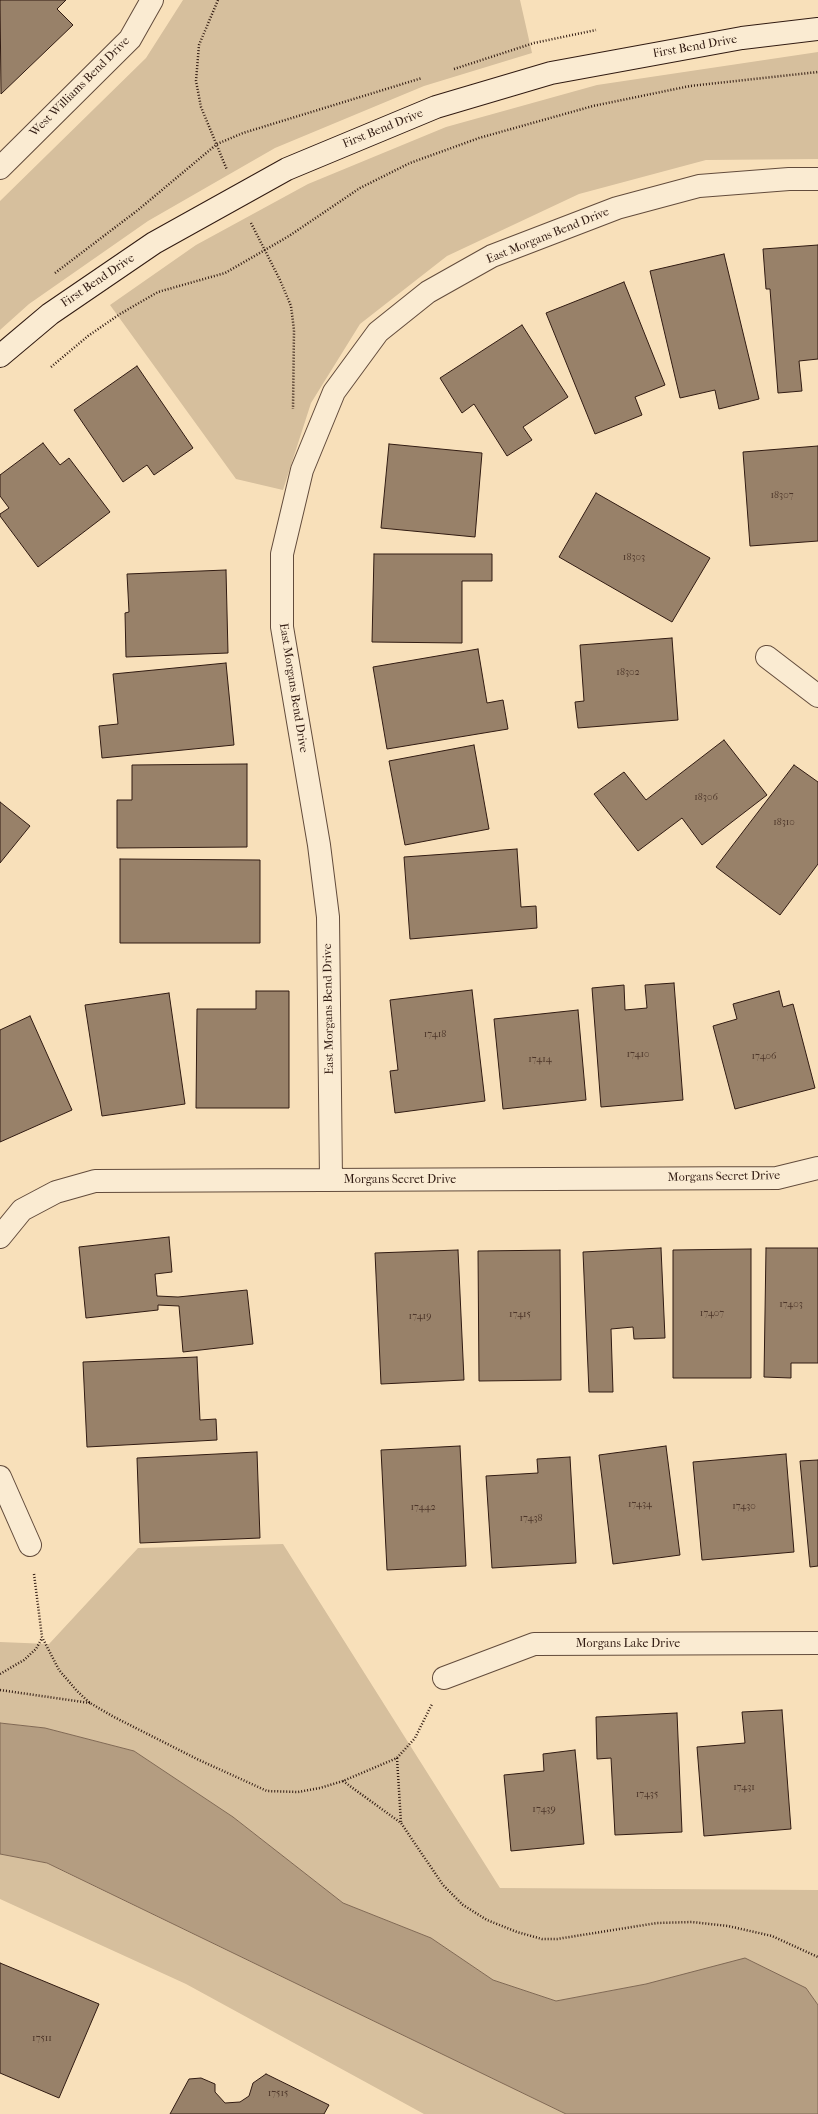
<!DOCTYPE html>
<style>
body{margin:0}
canvas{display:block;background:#f8e0ba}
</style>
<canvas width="818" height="2114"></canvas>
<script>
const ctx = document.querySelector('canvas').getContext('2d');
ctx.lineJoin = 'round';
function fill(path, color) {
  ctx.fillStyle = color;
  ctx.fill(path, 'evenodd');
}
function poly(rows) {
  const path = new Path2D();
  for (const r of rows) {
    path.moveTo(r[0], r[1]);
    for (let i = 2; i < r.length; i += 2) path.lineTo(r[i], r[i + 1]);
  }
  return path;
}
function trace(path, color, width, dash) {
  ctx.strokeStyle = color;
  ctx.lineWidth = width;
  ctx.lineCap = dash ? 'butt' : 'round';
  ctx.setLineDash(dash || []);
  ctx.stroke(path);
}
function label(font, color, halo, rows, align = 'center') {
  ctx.font = font + ' "IM FELL French Canon",serif';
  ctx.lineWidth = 3;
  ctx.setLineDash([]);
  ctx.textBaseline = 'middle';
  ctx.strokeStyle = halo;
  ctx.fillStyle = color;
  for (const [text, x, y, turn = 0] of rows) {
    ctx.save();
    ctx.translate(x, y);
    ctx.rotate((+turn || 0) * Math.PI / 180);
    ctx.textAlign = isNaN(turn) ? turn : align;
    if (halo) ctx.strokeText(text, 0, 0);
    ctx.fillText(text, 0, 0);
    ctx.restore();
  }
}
const green = poly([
 [183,0,520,0,532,53,424,86,275,148,148,221,29,304,0,330,0,201,146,58],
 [818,52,818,159,706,160,579,194,447,256,360,324,311,403,283,490,236,479,110,305,196,245,308,184,446,127,597,85],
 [283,1544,500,1888,818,1890,818,2005,806,1988,646,1984,556,2001,493,1980,431,1938,343,1903,233,1817,134,1751,45,1728,0,1723,0,1642,49,1644,138,1548],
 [0,1854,46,1863,566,2114,424,2114,186,1984,0,1899]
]);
const water = poly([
 [0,1723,45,1728,134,1751,233,1817,343,1903,431,1938,493,1980,556,2001,646,1984,745,1958,806,1988,818,2005,818,2114,566,2114,47,1863,0,1854,0,1723]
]);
const building = poly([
 [0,0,66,0,57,9,73,25,1,94,0,0],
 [818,245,818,359,799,361,802,391,778,393,770,289,766,289,763,249,818,245],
 [724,254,759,399,719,409,715,390,680,398,650,271,724,254],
 [624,282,665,385,635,397,642,415,595,434,546,313,624,282],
 [522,325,568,397,523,427,532,440,507,456,474,404,462,413,440,378,522,325],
 [137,366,193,448,154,475,147,465,123,482,74,410,137,366],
 [43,443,60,465,69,458,110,512,38,567,0,516,0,514,9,508,0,496,0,475,43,443],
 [389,444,482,453,475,537,381,528,389,444],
 [818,446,818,541,750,546,743,452,818,446],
 [596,493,710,558,672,622,559,557,596,493],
 [374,554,492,554,492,581,462,581,462,643,372,642,374,554],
 [226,570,228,653,126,657,125,613,129,612,127,574,226,570],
 [672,638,678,720,578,728,575,702,584,701,580,645,672,638],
 [478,649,487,703,503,700,508,729,387,749,373,667,478,649],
 [226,663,234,745,102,758,99,726,118,724,113,674,226,663],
 [724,740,767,795,702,845,682,818,638,851,594,794,624,772,646,800,724,740],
 [474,745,489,829,405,845,389,761,474,745],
 [247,764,247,847,117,848,117,800,132,800,132,765,247,764],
 [794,765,818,782,818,864,780,915,716,867,794,765],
 [0,802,30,826,0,863,0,802],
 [517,849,521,907,536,906,537,928,410,939,404,857,517,849],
 [120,859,260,860,260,943,120,943,120,859],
 [674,983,683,1100,601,1107,592,988,624,985,625,1010,647,1008,645,985,674,983],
 [472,990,485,1101,395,1113,390,1071,398,1070,390,1000,472,990],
 [256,991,289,991,289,1108,196,1108,197,1009,256,1009,256,991],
 [779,991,783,1007,793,1004,815,1088,735,1109,713,1026,737,1019,733,1004,779,991],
 [169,993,185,1104,102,1116,85,1005,169,993],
 [578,1010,586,1100,503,1109,494,1019,578,1010],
 [30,1016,72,1110,0,1142,0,1030,30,1016],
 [169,1237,172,1272,155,1274,157,1296,178,1297,247,1290,253,1344,183,1352,179,1306,158,1305,158,1310,86,1318,79,1247,169,1237],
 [661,1248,665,1338,634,1339,633,1327,611,1329,613,1392,589,1392,583,1252,661,1248],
 [766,1248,818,1248,818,1363,791,1363,791,1378,764,1377,766,1248],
 [751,1249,751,1378,673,1378,673,1250,751,1249],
 [458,1250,464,1380,381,1384,375,1253,458,1250],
 [560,1250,561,1380,479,1381,478,1251,560,1250],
 [197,1357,200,1420,216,1419,217,1440,87,1447,83,1362,197,1357],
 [460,1446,466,1566,387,1570,381,1450,460,1446],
 [666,1446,680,1555,613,1564,599,1455,666,1446],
 [257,1452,260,1538,140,1543,137,1458,257,1452],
 [786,1454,794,1552,702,1560,693,1462,786,1454],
 [570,1457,576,1563,492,1568,486,1476,538,1473,537,1459,570,1457],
 [818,1460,818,1566,810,1567,800,1461,818,1460],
 [782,1710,791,1829,704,1836,697,1747,745,1743,742,1712,782,1710],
 [677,1713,682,1832,615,1835,611,1758,597,1759,596,1717,677,1713],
 [575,1750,584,1844,511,1851,504,1775,544,1771,543,1754,575,1750],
 [0,1963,99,2004,59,2098,0,2073,0,1963],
 [266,2074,329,2105,324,2114,170,2114,189,2079,201,2078,215,2084,215,2092,225,2103,240,2102,249,2096,253,2083,266,2074]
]);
const path = poly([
 [218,0,199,45,196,81,201,107,227,170],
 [454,69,534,43,596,30],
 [251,223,280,280,291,306,294,330,293,409],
 [55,273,138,210,217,144,243,133,422,78],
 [51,367,88,336,120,314,158,292,225,273,289,236,360,188,410,163,479,138,593,106,690,86,818,72],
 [34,1574,42,1637,59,1670,77,1691,90,1703,114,1717,197,1759,267,1791,298,1792,320,1788,343,1781,397,1758,415,1738,432,1704],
 [0,1674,24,1660,36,1649,42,1638],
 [0,1690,90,1703],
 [397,1758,401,1823],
 [343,1781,401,1823,443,1885,463,1905,487,1920,517,1932,542,1939,557,1939,657,1923,692,1922,728,1926,772,1936,818,1957]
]);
const street = poly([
 [0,168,130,39,152,0],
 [767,657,818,696],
 [331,1180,328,917,319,845,282,627,282,554,302,470,334,392,378,332,428,292,492,256,617,208,699,186,789,179,818,179],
 [0,1237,22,1210,56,1192,95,1181,777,1178,818,1168],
 [0,1477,30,1545],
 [444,1678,534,1644,818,1643]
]);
const secondary = poly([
 [0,356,50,314,154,243,287,169,436,107,551,73,742,38,818,29]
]);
const numberNames = [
 ["18307",782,496],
 ["18303",634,558],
 ["18302",628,673],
 ["18306",706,798],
 ["18310",784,823],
 ["17418",435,1035],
 ["17410",638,1055],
 ["17406",764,1057],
 ["17414",540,1060],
 ["17403",791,1305],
 ["17407",712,1314],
 ["17415",520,1315],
 ["17419",420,1317],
 ["17434",640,1505],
 ["17430",744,1507],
 ["17442",423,1508],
 ["17438",531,1519],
 ["17431",744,1788],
 ["17435",647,1795],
 ["17439",544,1810],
 ["17511",42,2039],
 ["17515",278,2094]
];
const streetNames = [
 ["First Bend Drive",695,47,-10],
 ["West Williams Bend Drive",80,87,-45],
 ["First Bend Drive",383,129,-22],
 ["East Morgans Bend Drive",548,236,-22],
 ["First Bend Drive",98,281,-34],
 ["East Morgans Bend Drive",293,688,81],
 ["East Morgans Bend Drive",329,1009,-91],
 ["Morgans Secret Drive",724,1177,-1],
 ["Morgans Secret Drive",400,1180],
 ["Morgans Lake Drive",628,1644]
];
fill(green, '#d6bf9d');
fill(water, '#b49d81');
trace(water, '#806955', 1);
fill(building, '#988169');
trace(building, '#311b12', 1);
trace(street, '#634c3c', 24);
trace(secondary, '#311b12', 24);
trace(path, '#311b12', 2.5, [1, 2]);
trace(street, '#faebd2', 22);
trace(secondary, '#faebd2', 22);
label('10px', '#4b3428', null, numberNames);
label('12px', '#311b12', '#faebd2', streetNames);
</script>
